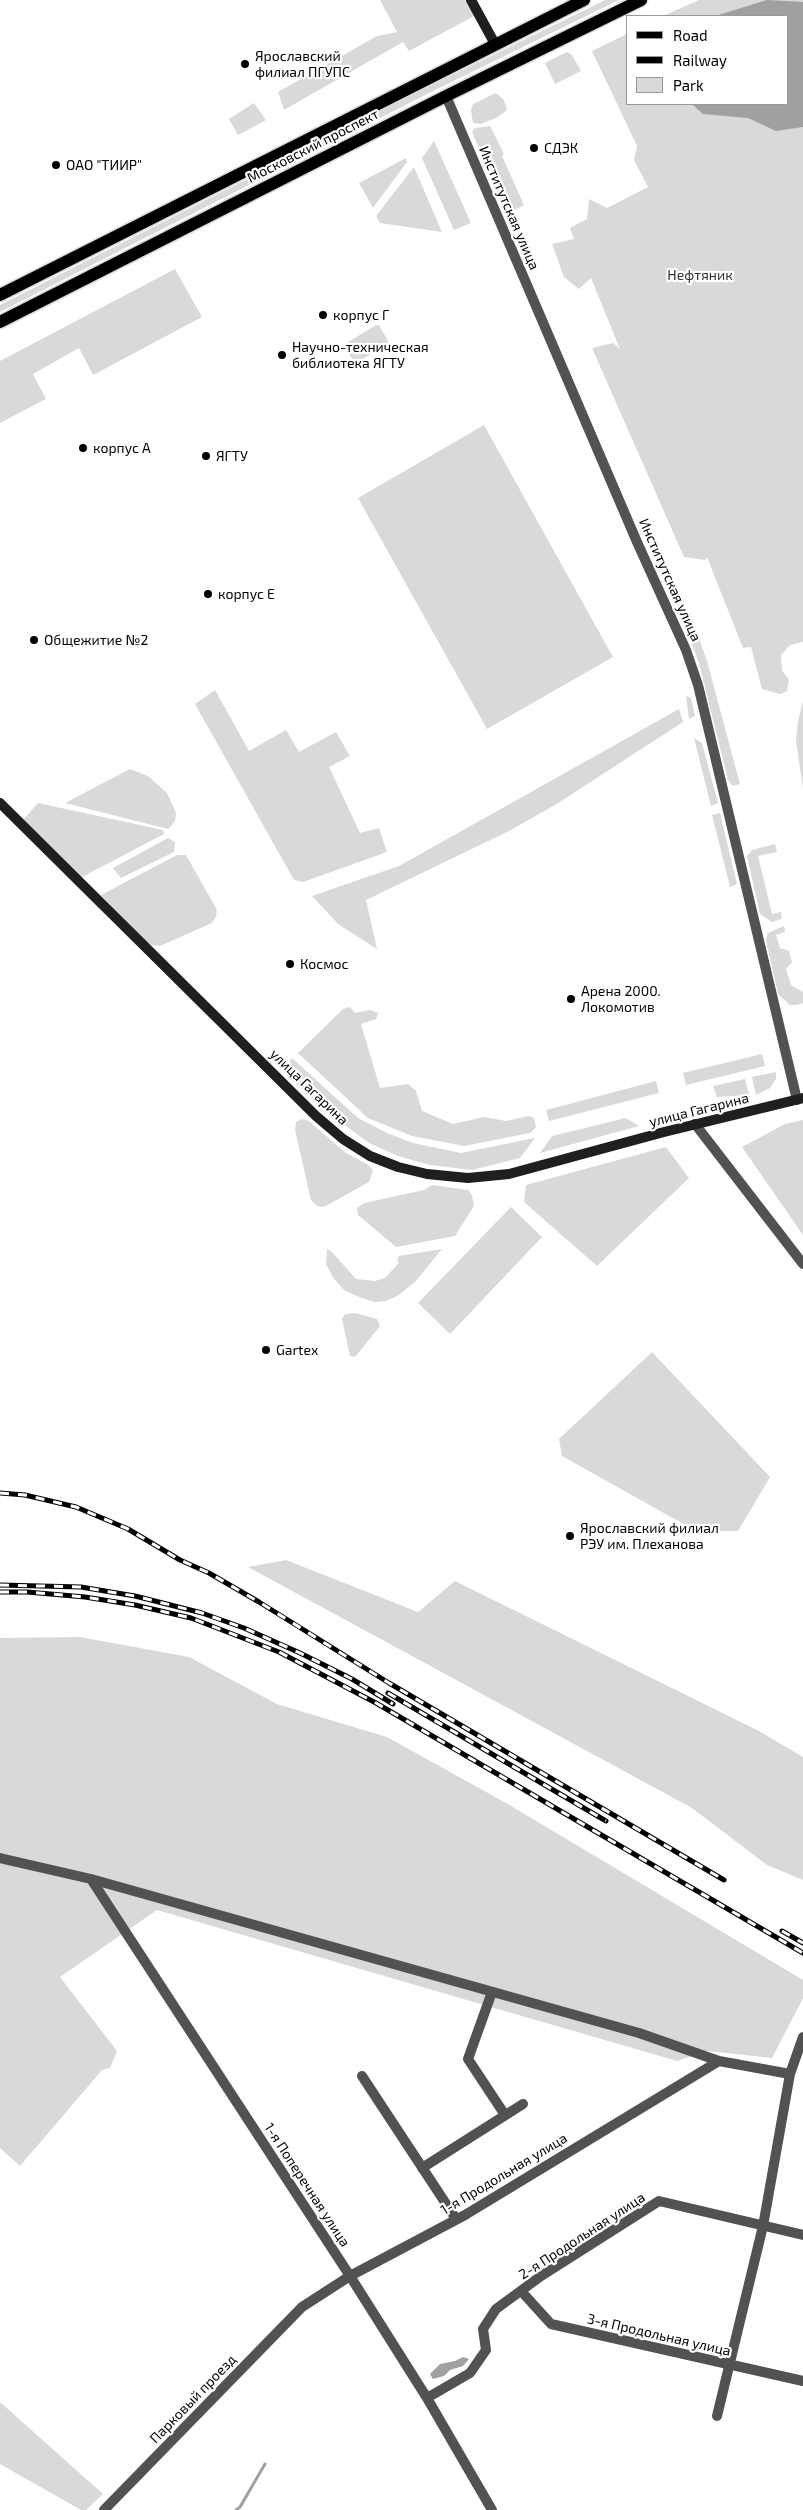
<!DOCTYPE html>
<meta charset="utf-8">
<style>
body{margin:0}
#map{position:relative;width:803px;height:2510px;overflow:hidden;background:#fff;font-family:"Exo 2",sans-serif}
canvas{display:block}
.legend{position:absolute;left:626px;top:15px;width:162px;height:90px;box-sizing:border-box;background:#fff;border:1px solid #999;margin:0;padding:6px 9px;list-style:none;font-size:15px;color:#000}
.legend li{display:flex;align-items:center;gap:10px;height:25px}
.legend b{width:25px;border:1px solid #999}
</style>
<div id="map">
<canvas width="803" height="2510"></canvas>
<ul class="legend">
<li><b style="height:6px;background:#000"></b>Road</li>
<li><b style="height:6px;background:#000"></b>Railway</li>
<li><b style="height:14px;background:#d9d9d9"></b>Park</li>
</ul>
</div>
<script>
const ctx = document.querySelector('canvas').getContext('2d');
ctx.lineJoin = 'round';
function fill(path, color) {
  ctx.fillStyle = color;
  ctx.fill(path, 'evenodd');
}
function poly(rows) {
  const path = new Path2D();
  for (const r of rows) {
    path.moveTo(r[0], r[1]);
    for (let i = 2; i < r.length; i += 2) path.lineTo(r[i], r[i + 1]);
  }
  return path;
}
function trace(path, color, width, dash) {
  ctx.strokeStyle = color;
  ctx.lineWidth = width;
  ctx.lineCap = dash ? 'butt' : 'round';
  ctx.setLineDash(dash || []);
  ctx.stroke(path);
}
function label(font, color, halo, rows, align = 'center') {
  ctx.font = font + ' "Exo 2",sans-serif';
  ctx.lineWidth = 4.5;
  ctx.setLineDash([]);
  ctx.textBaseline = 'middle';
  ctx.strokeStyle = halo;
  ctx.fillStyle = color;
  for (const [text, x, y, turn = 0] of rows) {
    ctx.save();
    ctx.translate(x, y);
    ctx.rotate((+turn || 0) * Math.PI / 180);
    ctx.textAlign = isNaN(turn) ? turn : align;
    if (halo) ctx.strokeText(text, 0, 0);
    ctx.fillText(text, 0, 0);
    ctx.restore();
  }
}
const green = poly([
 [380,0,465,0,474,16,409,51,403,42,284,110,278,92,377,36,397,32],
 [605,0,619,0,429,93,0,312,0,305,420,91],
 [699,0,803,0,803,642,790,645,781,655,782,670,789,680,787,691,780,694,762,689,751,647,743,648,707,557,705,560,684,557,592,348,613,343,620,349,591,278,579,289,564,277,552,244,574,239,570,228,587,219,589,199,607,208,648,187,634,160,637,146,592,51,627,34,627,104,787,104,787,16,663,16],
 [567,52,572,55,581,71,555,84,545,63],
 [496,93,504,100,507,110,498,117,481,124,473,123,471,110,473,104],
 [254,103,266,120,238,135,229,119],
 [490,126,504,154,502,156,524,205,515,210,505,210,472,132,475,128],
 [434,141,471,223,454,230,422,158],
 [406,158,407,162,373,208,359,183],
 [414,167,442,232,380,223,376,216],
 [175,269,202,317,93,375,79,348,33,374,46,399,0,423,0,361],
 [376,325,379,325,388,341,387,345,354,364,345,344],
 [484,425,613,657,487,729,358,498],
 [690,612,707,661,740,784,733,786,728,780,699,663,682,620,680,616,683,613],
 [215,690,249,751,286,730,299,752,336,732,350,756,329,767,360,833,379,828,387,852,303,882,294,880,195,704],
 [686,696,691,698,695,716,689,719],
 [803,701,803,789,796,740,798,721],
 [679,709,683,722,555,805,509,831,366,900,377,949,338,924,312,896,399,866],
 [694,738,702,743,718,803,711,806],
 [130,769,148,776,167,793,176,813,175,821,171,826,168,829,65,803],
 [38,803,163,830,164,834,82,877,23,820],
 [720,813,737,884,730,887,712,815],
 [168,838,175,842,174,852,121,878,113,868],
 [775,844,777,852,758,856,772,914,781,912,782,919,772,922,760,914,747,856,752,850],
 [177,855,186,855,217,910,216,916,212,923,160,946,149,944,101,895],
 [784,926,785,932,776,935,780,948,789,951,792,962,786,969,791,985,803,992,803,1003,797,1005,790,1005,778,994,766,940,768,933],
 [350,1007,355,1013,370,1010,378,1013,376,1019,361,1024,380,1088,408,1084,416,1091,422,1111,453,1124,484,1117,506,1121,529,1116,534,1118,536,1127,530,1133,464,1146,412,1136,368,1118,298,1053,343,1009],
 [762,1054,765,1066,686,1085,683,1073],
 [292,1058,358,1118,387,1133,413,1143,461,1153,535,1138,520,1158,472,1170,430,1165,398,1156,369,1143,331,1115,297,1085,286,1075,286,1067],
 [776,1072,776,1079,770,1088,756,1095,752,1077],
 [745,1079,749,1095,717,1097,713,1086],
 [656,1081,659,1093,549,1121,546,1110],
 [626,1118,639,1126,540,1153,552,1136],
 [302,1119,309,1121,346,1153,367,1164,373,1170,369,1182,324,1207,317,1206,311,1200,295,1130,296,1122],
 [803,1120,803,1235,742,1147,785,1124],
 [666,1147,689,1178,597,1266,524,1202,526,1185],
 [432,1185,468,1190,472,1195,474,1206,455,1236,396,1247,358,1215,357,1208,364,1203,424,1190],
 [511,1207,542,1237,450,1334,418,1303],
 [327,1249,332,1252,356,1279,375,1281,385,1278,399,1263,397,1260,399,1256,442,1249,415,1282,399,1295,386,1301,374,1302,359,1297,344,1290,334,1279,326,1264],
 [355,1313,377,1319,380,1326,356,1356,353,1357,350,1356,342,1319,345,1314],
 [652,1352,770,1477,738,1531,696,1531,562,1456,559,1439],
 [286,1560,418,1612,455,1581,759,1731,803,1757,803,1880,767,1865,692,1808,248,1567],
 [80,1637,189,1657,277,1704,387,1737,506,1803,803,1980,803,1998,772,2058,707,2051,677,2061,157,1910,60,1977,117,2051,110,2068,102,2070,20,2166,0,2148,0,1638],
 [0,2402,103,2494,86,2510,81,2510,0,2464]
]);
const water = poly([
 [767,0,803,2,803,127,776,131,748,118,703,114,692,104,787,104,787,16,715,16],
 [463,2357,469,2359,463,2366,450,2370,444,2376,433,2379,430,2374,440,2364,455,2361]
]);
const stream = poly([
 [236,2510,240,2507,265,2464]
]);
const street = poly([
 [446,96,637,542,686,650,698,685,797,1100],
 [695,1124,803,1264],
 [0,1858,91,1879,639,2033,719,2061,790,2074],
 [91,1879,350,2276,427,2398,492,2510],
 [492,1992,468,2059,505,2115],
 [362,2076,456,2219],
 [422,2168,523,2104],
 [522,2292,551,2324,803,2381],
 [427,2398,470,2373,486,2350,483,2329,496,2309,541,2276,659,2201,803,2235],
 [717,2416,763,2226,790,2074,803,2037],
 [104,2510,302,2307,350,2276,465,2215,719,2061]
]);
const secondary = poly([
 [471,0,495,44],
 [0,803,316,1116,343,1139,370,1156,398,1167,427,1174,468,1178,509,1174,664,1132,803,1098]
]);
const primary = poly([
 [0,295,584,0],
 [0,322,446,96,641,0]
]);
const rail = poly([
 [0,1493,25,1495,76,1507,128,1529,180,1560,209,1573,259,1602,389,1683,724,1880],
 [0,1585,81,1587,135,1596,202,1613,244,1628,300,1653,352,1679,393,1704],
 [0,1592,27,1592,85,1597,135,1605,191,1618,279,1652,376,1703,803,1953],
 [388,1693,606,1821],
 [782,1931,803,1943]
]);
const markers = [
 [245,64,5,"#000"],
 [534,148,5,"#000"],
 [56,165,5,"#000"],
 [323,315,5,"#000"],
 [282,355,5,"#000"],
 [83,448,5,"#000"],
 [206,456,5,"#000"],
 [208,594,5,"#000"],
 [34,640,5,"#000"],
 [290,964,5,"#000"],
 [571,999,5,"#000"],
 [266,1350,5,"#000"],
 [570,1536,5,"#000"]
];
const poiNames = [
 ["Ярославский",255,56],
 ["филиал ПГУПС",255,72],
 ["СДЭК",544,148],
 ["ОАО \"ТИИР\"",66,165],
 ["корпус Г",333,315],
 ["Научно-техническая",292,347],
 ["библиотека ЯГТУ",292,363],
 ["корпус А",93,448],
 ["ЯГТУ",216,456],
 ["корпус Е",218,594],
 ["Общежитие №2",44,640],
 ["Космос",300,964],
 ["Арена 2000.",581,991],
 ["Локомотив",581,1007],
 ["Gartex",276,1350],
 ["Ярославский филиал",580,1528],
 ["РЭУ им. Плеханова",580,1544]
];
const streetNames = [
 ["Московский проспект",313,146,-27],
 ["Институтская улица",509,208,67],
 ["Институтская улица",670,580,66],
 ["улица Гагарина",309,1087,44],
 ["улица Гагарина",699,1110,-14],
 ["1-я Продольная улица",504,2174,-31],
 ["1-я Поперечная улица",307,2185,57],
 ["2-я Продольная улица",582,2236,-33],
 ["3-я Продольная улица",659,2335,13],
 ["Парковый проезд",193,2399,-46]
];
const parkNames = [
 ["Нефтяник",700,275]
];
fill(green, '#d9d9d9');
fill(water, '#a0a0a0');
trace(stream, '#a0a0a0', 3);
trace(primary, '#dbdbdb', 15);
trace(street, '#525252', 10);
trace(secondary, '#1f1f1f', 10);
trace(primary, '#000', 12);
trace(rail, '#000', 5);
trace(rail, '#fff', 3, [9]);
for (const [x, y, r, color] of markers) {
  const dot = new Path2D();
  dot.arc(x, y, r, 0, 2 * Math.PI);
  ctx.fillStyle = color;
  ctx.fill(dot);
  trace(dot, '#fff', 2);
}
label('14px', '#000', '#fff', poiNames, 'left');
label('14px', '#000', '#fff', streetNames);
label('14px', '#303030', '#fff', parkNames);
</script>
